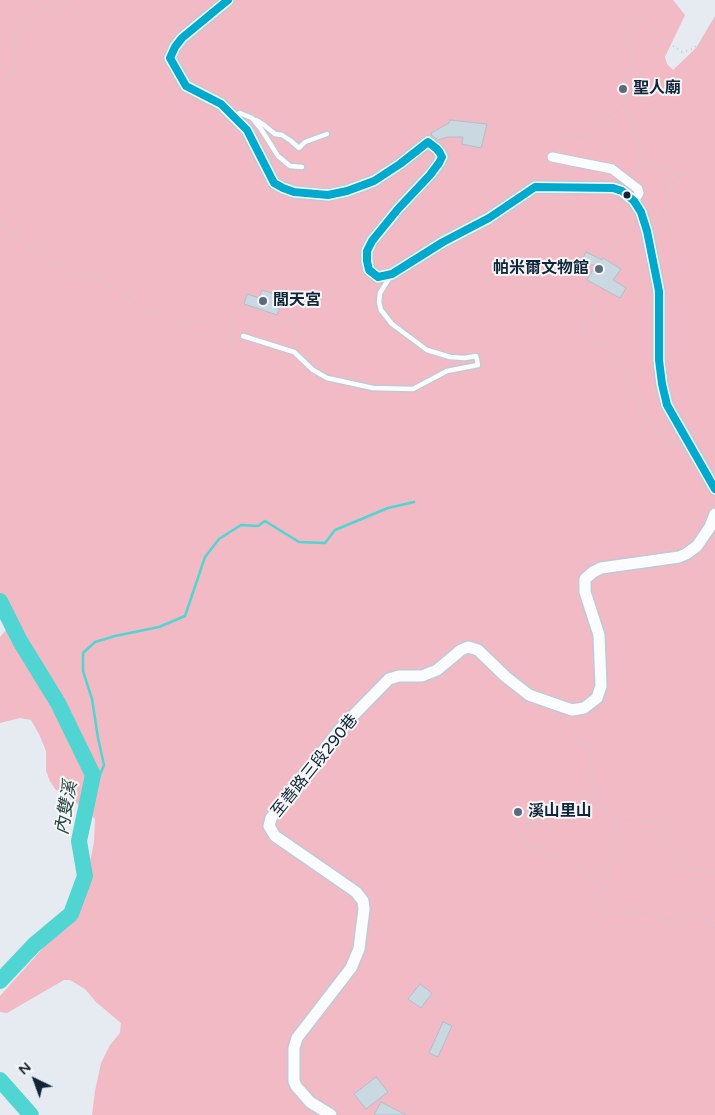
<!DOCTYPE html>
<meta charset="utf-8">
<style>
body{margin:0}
#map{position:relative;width:715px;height:1115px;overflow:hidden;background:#e5ebf1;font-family:"Varela Round",sans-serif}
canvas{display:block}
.north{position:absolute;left:10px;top:1055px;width:50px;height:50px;-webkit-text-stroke:4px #f6f6f6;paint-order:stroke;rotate:318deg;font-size:14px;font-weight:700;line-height:20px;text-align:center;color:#10253a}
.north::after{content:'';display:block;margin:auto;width:18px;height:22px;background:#10253a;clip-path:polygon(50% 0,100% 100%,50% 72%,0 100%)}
</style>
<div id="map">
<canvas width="715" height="1115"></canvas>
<div class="north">N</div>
</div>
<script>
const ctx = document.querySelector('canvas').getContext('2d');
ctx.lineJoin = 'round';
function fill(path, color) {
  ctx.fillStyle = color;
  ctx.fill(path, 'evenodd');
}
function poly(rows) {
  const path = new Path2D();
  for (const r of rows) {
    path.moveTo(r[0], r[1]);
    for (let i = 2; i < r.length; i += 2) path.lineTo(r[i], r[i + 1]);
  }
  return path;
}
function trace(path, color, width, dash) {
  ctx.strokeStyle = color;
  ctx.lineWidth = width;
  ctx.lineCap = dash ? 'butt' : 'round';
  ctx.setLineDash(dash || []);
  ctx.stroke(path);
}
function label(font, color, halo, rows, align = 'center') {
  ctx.font = font + ' "Varela Round","Noto Sans TC",sans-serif';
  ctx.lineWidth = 4;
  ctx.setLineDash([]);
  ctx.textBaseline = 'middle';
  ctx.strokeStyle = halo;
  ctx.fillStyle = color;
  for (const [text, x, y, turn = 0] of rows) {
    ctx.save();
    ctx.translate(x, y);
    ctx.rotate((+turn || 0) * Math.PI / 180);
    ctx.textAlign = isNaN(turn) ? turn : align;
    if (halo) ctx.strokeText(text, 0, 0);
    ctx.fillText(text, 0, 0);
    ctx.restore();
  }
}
const forest = poly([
 [0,0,673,0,685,15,665,57,667,64,673,70,696,48,715,16,715,1115,92,1115,95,1091,101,1063,110,1045,120,1033,121,1023,96,1002,85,989,70,980,64,980,7,1013,0,1012,0,996,69,919,85,887,94,842,95,819,85,809,55,789,50,781,46,771,46,751,39,734,31,720,20,718,0,723,0,637,14,621,11,611,0,593]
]);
const stream = poly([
 [85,810,104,765,98,738,92,699,83,671,83,653,95,642,115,636,159,627,185,616,205,557,219,539,241,525,258,526,265,521,299,542,325,543,335,530,388,508,414,502]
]);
const river = poly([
 [0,601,20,641,58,703,93,775,79,841,85,876,71,914,34,945,0,981],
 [0,1080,31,1115]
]);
const building = poly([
 [450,120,487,124,481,148,462,144,463,137,447,137,438,140,432,136,431,133,449,123,450,120],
 [586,252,602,260,603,258,621,269,613,280,626,288,620,298,587,280,595,266,582,260,586,252],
 [262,290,283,297,277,315,244,304,247,294,259,298,262,290],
 [420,984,432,993,421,1008,408,999,420,984],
 [443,1022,452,1026,438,1057,429,1053,443,1022],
 [376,1077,388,1092,366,1109,354,1094,376,1077],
 [381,1102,406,1115,374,1115,381,1102]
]);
const path = poly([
 [669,43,682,52,692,49,715,34],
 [0,83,11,75,13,67,15,40,19,29,38,10,49,5,70,0],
 [553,149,563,138,572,136,584,137,585,133,583,126,612,114,624,107],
 [640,159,636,134,631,119,624,107,626,95,626,82,630,65,627,38,627,29,631,20,647,18],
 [633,174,640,160,647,160,659,163,667,170,676,172,679,176,678,180,665,184,664,188,668,197,666,204,660,219,656,222],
 [679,176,684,174,690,177],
 [0,222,10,232,20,236,29,246,61,268,65,267,89,279,98,281,125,292,144,313,159,313,195,333,214,334,232,342,235,339],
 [634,225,589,270,584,279,594,294,593,313,581,327,579,333,599,344,631,376,637,388,637,400,639,407,650,424,663,437,678,445],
 [249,311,286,322,287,319,291,320,299,334,296,346],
 [235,339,227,335,239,305],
 [595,789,596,804,618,820,657,821,680,867,715,870],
 [519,813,528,823,542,828,577,814,585,806,588,797,595,789,588,755,590,747,583,741,577,740,572,724,555,715],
 [528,823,522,835,526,847,541,848,569,867,605,885,598,897,604,914,631,912,658,915,674,921,707,916,715,928],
 [605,885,609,875,610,858,613,852,611,834,618,820]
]);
const service = poly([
 [235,115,240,113,252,118,261,129,278,156,290,166,302,167],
 [256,120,264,125,275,134,282,135,291,141,299,148,305,142,327,134],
 [243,336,294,352,313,370,327,378,373,388,413,389,447,371,478,365,476,356,465,358,450,357,427,350,392,324,381,310,379,302,380,293,390,277]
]);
const minor = poly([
 [552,157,612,169,638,189,639,193,634,201]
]);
const tertiary = poly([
 [228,0,182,38,175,47,170,58,186,86,221,104,247,130,274,183,283,188,294,192,328,195,347,191,374,181,400,164,428,142,437,149,440,153,442,157,439,163,430,175,398,209,372,241,367,251,367,261,369,270,378,277,392,274,443,242,489,218,535,187,613,188,622,191,634,201,641,212,647,231,659,291,659,360,662,384,667,405,715,489],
 [331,1115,310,1102,296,1086,294,1081,294,1048,297,1038,351,968,359,949,364,909,363,901,356,892,275,836,269,826,271,818,340,729,389,679,399,676,422,676,437,670,461,650,468,647,478,650,506,677,529,695,572,710,584,708,597,698,601,686,599,635,585,592,585,579,593,572,601,568,679,557,686,554,697,546,710,527,715,514]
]);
const bus1 = poly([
 [228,0,182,38,175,47,170,58,186,86,221,104,247,130,274,183,283,188,294,192,328,195,347,191,374,181,400,164,428,142,437,149,440,153,442,157,439,163,430,175,398,209,372,241,367,251,367,261,369,270,378,277,392,274,443,242,489,218,535,187,613,188,622,191,634,201,641,212,647,231,659,291,659,360,662,384,667,405,715,489]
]);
const markers = [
 [623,89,5,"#5b6a7a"],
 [627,195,4.5,"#10253a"],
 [599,269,5,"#5b6a7a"],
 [263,301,5,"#5b6a7a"],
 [518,812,5,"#5b6a7a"]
];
const poiNames = [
 ["聖人廟",633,89],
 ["帕米爾文物館",589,269,"right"],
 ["閭天宮",273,301],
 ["溪山里山",528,812]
];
const streetNames = [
 ["至善路三段290巷",315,766,-51]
];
const waterNames = [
 ["內雙溪",67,808,-80]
];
fill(forest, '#f1bac5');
trace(stream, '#51d5d2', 2.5);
trace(river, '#51d5d2', 16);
fill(building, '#c9d8e1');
trace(building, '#afc1cc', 1);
trace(service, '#bdcad7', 7);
trace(minor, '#bdcad7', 11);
trace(tertiary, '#bdcad7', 14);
trace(path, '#c7cbd0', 2, [1, 4]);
trace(service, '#fbfcfd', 4.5);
trace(minor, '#fbfcfd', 9);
trace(tertiary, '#fbfcfd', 11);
trace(bus1, '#00a9ce', 8);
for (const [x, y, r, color] of markers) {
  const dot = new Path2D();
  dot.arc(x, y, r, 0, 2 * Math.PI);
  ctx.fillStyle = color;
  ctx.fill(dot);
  trace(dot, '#f6f6f6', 2);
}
label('bold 16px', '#10253a', '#f6f6f6', poiNames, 'left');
label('16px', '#10253a', '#f6f6f6', streetNames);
label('italic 18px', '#294947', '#f6f6f6', waterNames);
</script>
